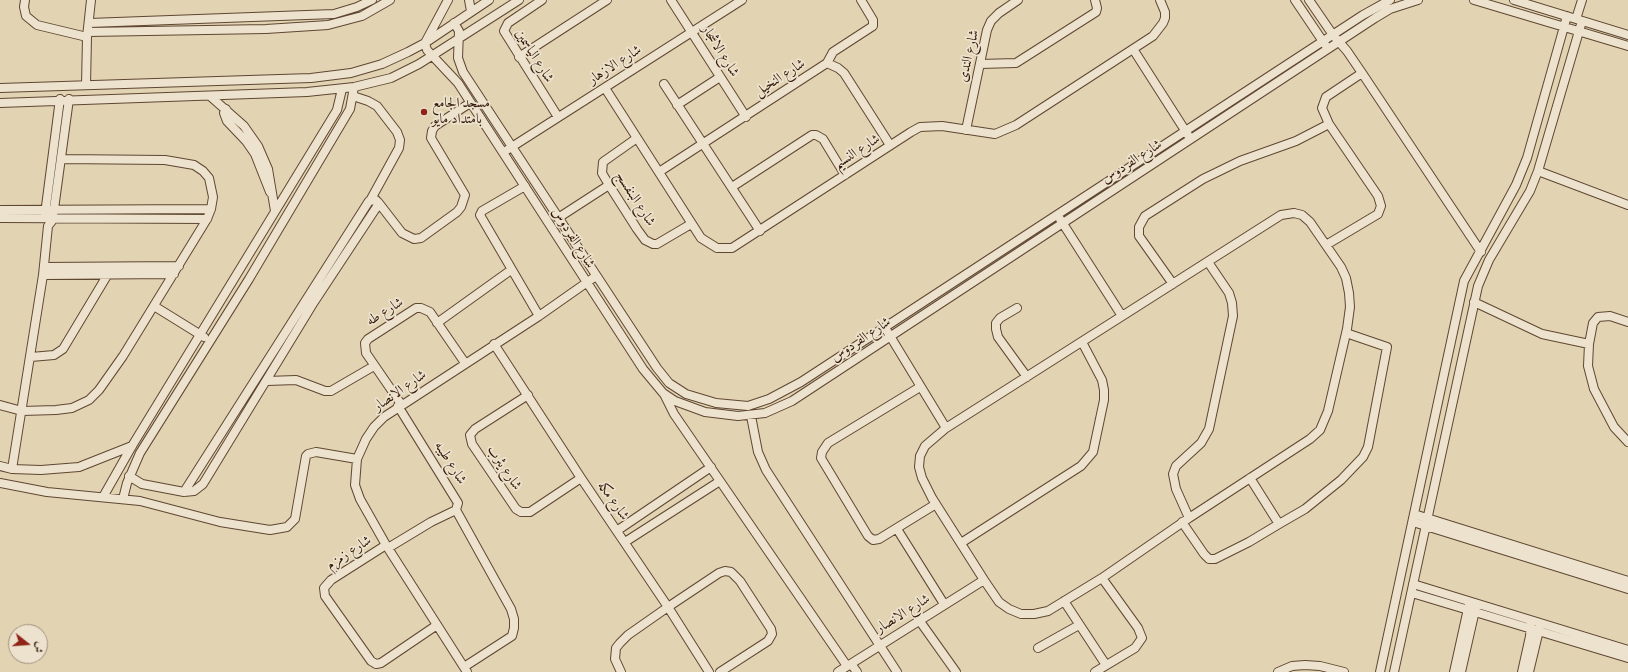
<!DOCTYPE html>
<meta charset="utf-8">
<style>
body{margin:0}
#map{position:relative;width:1628px;height:672px;overflow:hidden;background:#e2d3b2;font-family:"IM FELL Great Primer",Amiri,serif}
canvas{display:block}
.north{position:absolute;left:8px;top:624px;width:40px;height:40px;box-sizing:border-box;background:#ece2cd;border:1px solid #a2917e;border-radius:50%;rotate:107deg;font-size:11px;font-weight:700;line-height:16px;text-align:center;color:#331808}
.north::after{content:'';display:block;margin:auto;width:14px;height:18px;background:#8f2418;clip-path:polygon(50% 0,100% 100%,50% 72%,0 100%)}
</style>
<div id="map">
<canvas width="1628" height="672"></canvas>
<div class="north">ش</div>
</div>
<script>
const ctx = document.querySelector('canvas').getContext('2d');
ctx.lineJoin = 'round';
function poly(rows) {
  const path = new Path2D();
  for (const r of rows) {
    path.moveTo(r[0], r[1]);
    for (let i = 2; i < r.length; i += 2) path.lineTo(r[i], r[i + 1]);
  }
  return path;
}
function trace(path, color, width, dash) {
  ctx.strokeStyle = color;
  ctx.lineWidth = width;
  ctx.lineCap = dash ? 'butt' : 'round';
  ctx.setLineDash(dash || []);
  ctx.stroke(path);
}
function label(font, color, halo, rows, align = 'center') {
  ctx.font = font + ' "IM FELL Great Primer",Amiri,serif';
  ctx.lineWidth = 3.5;
  ctx.setLineDash([]);
  ctx.textBaseline = 'middle';
  ctx.strokeStyle = halo;
  ctx.fillStyle = color;
  for (const [text, x, y, turn = 0] of rows) {
    ctx.save();
    ctx.translate(x, y);
    ctx.rotate((+turn || 0) * Math.PI / 180);
    ctx.textAlign = isNaN(turn) ? turn : align;
    if (halo) ctx.strokeText(text, 0, 0);
    ctx.fillText(text, 0, 0);
    ctx.restore();
  }
}
const minor = poly([
 [25,0,24,7,26,16,37,25,87,37],
 [448,0,425,43,427,50,458,83,643,369,663,393,675,401,705,412,738,416,765,413,792,401,1375,18,1390,9,1418,0],
 [469,0,471,11],
 [542,0,508,23,504,31,558,117],
 [671,0,746,117],
 [1295,0,1326,46],
 [1309,0,1333,35,1347,51,1362,73,1481,252],
 [1474,0,1628,46],
 [1514,0,1628,35],
 [1576,19,1582,0],
 [89,23,334,14,357,7,372,0],
 [454,23,459,31,458,58,463,72,657,368,669,383,686,394,716,403,748,406,769,399,801,382,1363,15,1390,0],
 [88,32,266,29,328,25,362,16,390,0],
 [1133,49,1188,135],
 [519,57,607,0],
 [827,63,833,52,873,26,873,20,861,0],
 [980,64,1016,63,1096,12,1097,8,1095,0],
 [664,84,760,231],
 [86,85,87,37,91,0],
 [0,88,311,78,351,73,382,64,408,52,425,43,489,0],
 [605,88,701,238,717,248,732,248,911,132,920,127,942,126,995,134,1016,125,1153,36,1163,23,1165,18,1165,12,1160,0],
 [210,96,244,126,258,146,268,169,275,211],
 [353,96,368,101,377,106,397,132,400,140,399,148,371,199],
 [0,103,307,92,354,87,391,78,419,64,519,0],
 [677,105,720,77],
 [226,109,224,113,227,121,246,141,255,154,270,192],
 [966,130,987,30,991,21,999,13,1018,0],
 [637,138,603,162,602,173,609,185,637,229,645,240,653,244,657,244,691,224],
 [507,150,742,0],
 [1538,171,1628,205],
 [659,172,827,63,838,68,844,73,890,145],
 [525,186,482,211,480,215,539,316],
 [732,187,812,135,816,135,823,139,845,175],
 [378,202,402,233,414,239,421,238,457,212,461,207,465,195,434,143,431,138,432,131,435,126,470,103],
 [0,210,211,209],
 [1294,213,1302,215,1310,222,1341,267,1346,278,1349,293,1350,307,1347,329,1328,411,1320,430,1310,439,1189,518,1102,578,1048,611,1034,614,1021,614,1009,609,999,602,984,580,932,498,922,478,919,467,920,456,925,446,946,428,1281,215,1294,213],
 [45,214,60,99],
 [0,218,207,219],
 [558,218,609,185],
 [1060,219,1122,316],
 [1326,245,1378,214,1381,206,1378,196,1329,124,1322,108,1326,97,1362,73],
 [44,267,179,266],
 [43,275,174,274],
 [1173,284,1139,236,1139,227,1145,216,1203,179,1240,161,1296,141,1329,124],
 [1474,302,1542,334,1589,344],
 [154,306,204,337],
 [1017,308,1000,318,996,323,996,329,998,337,1027,377],
 [1628,322,1610,316,1598,317,1593,323,1589,344,1588,366,1594,389,1614,427,1628,442],
 [437,323,511,270],
 [887,331,946,428],
 [494,344,581,478,668,607,709,672],
 [31,357,54,355,63,349,108,274],
 [267,381,296,380,325,391,331,391,374,366],
 [920,387,828,443,822,452,821,458,868,536,873,540,879,539,936,504],
 [664,394,674,414,847,666],
 [528,395,475,429,470,435,472,444,516,509,521,512,530,512,581,478],
 [401,404,366,353,365,343,368,339,416,308,421,308,430,312,465,363],
 [0,405,22,411,56,410,72,408,89,400,99,390,123,356,207,219,211,209,213,197,209,178,203,171,194,165,165,160,61,159],
 [751,416,758,452,766,470,897,672],
 [0,466,12,469,41,470,79,467,132,446],
 [12,469,43,275,48,226,52,221,54,209,69,99],
 [129,476,142,484,184,492,194,491,203,484,314,302,376,208,378,205,376,200,369,201,184,492],
 [1250,478,1279,524,1305,509,1341,480,1363,457,1368,447,1387,347,1346,333],
 [0,483,47,492,140,501,220,522,270,530,287,527,295,519,306,456,308,454,316,452,357,459],
 [103,497,132,446,337,110,342,89],
 [123,499,127,483,140,453,249,279,350,109,354,87],
 [456,510,511,609,514,619,514,628,512,636,464,667],
 [1414,514,1628,581],
 [1189,518,1176,489,1173,474,1176,466,1201,443,1209,429,1233,316,1232,303,1229,293,1208,262],
 [1182,522,1204,554,1209,559,1215,559,1249,542,1279,524],
 [1413,522,1628,589],
 [897,529,944,604],
 [618,530,711,467],
 [625,542,720,481],
 [961,543,1081,466,1093,452,1104,400,1104,390,1102,380,1082,342],
 [386,545,331,580,324,588,325,596,371,661,376,664,381,663,437,625],
 [388,548,431,522,456,510,458,503,398,406],
 [1413,584,1628,650],
 [1412,593,1628,658],
 [1064,601,1106,665],
 [919,620,956,672],
 [1038,648,1079,625],
 [851,664,857,672],
 [467,672,386,545,360,499,355,485,357,459,366,439,374,427,384,417,539,316,596,276],
 [621,672,615,659,616,648,620,643,628,635,668,607,719,573,725,571,731,572,740,581,771,629,772,634,768,641,720,672],
 [838,672,984,580],
 [1095,672,1135,648,1142,638,1138,628,1102,578],
 [1278,672,1292,666,1305,665,1320,666,1344,672],
 [1380,672,1464,281,1516,185,1527,158,1567,16],
 [1394,672,1478,286,1489,260,1530,191,1538,171,1582,21],
 [1454,672,1469,604],
 [1461,672,1476,606],
 [1522,672,1530,636,1531,622],
 [1529,672,1540,626]
]);
const markers = [
 [424,112,4,"#8f2418"]
];
const streetNames = [
 ["شارع الاشجار",720,51,58],
 ["شارع الياسمين",534,56,58],
 ["شارع الندى",969,56,-77],
 ["شارع الازهار",615,65,-33],
 ["شارع النخيل",780,78,-33],
 ["شارع النسيم",857,152,-33],
 ["شارع الفردوس",1132,162,-33],
 ["شارع البنفسج",635,199,57],
 ["شارع الفردوس",573,238,58],
 ["شارع طه",385,312,-32],
 ["شارع الفردوس",861,340,-34],
 ["شارع الانصار",400,391,-35],
 ["شارع طيبه",450,463,58],
 ["شارع يثرب",504,468,56],
 ["شارع مكه",613,501,55],
 ["شارع زمزم",349,553,-33],
 ["شارع الانصار",903,614,-32]
];
const poiNames = [
 ["مسجد الجامع",432,104],
 ["بامتداد مايو",432,120]
];
trace(minor, '#5f4732', 10);
trace(minor, '#ece2cd', 8);
for (const [x, y, r, color] of markers) {
  const dot = new Path2D();
  dot.arc(x, y, r, 0, 2 * Math.PI);
  ctx.fillStyle = color;
  ctx.fill(dot);
  trace(dot, '#ece2cd', 1.5);
}
label('14px', '#331808', '#ece2cd', streetNames);
label('14px', '#331808', '#ece2cd', poiNames, 'left');
</script>
